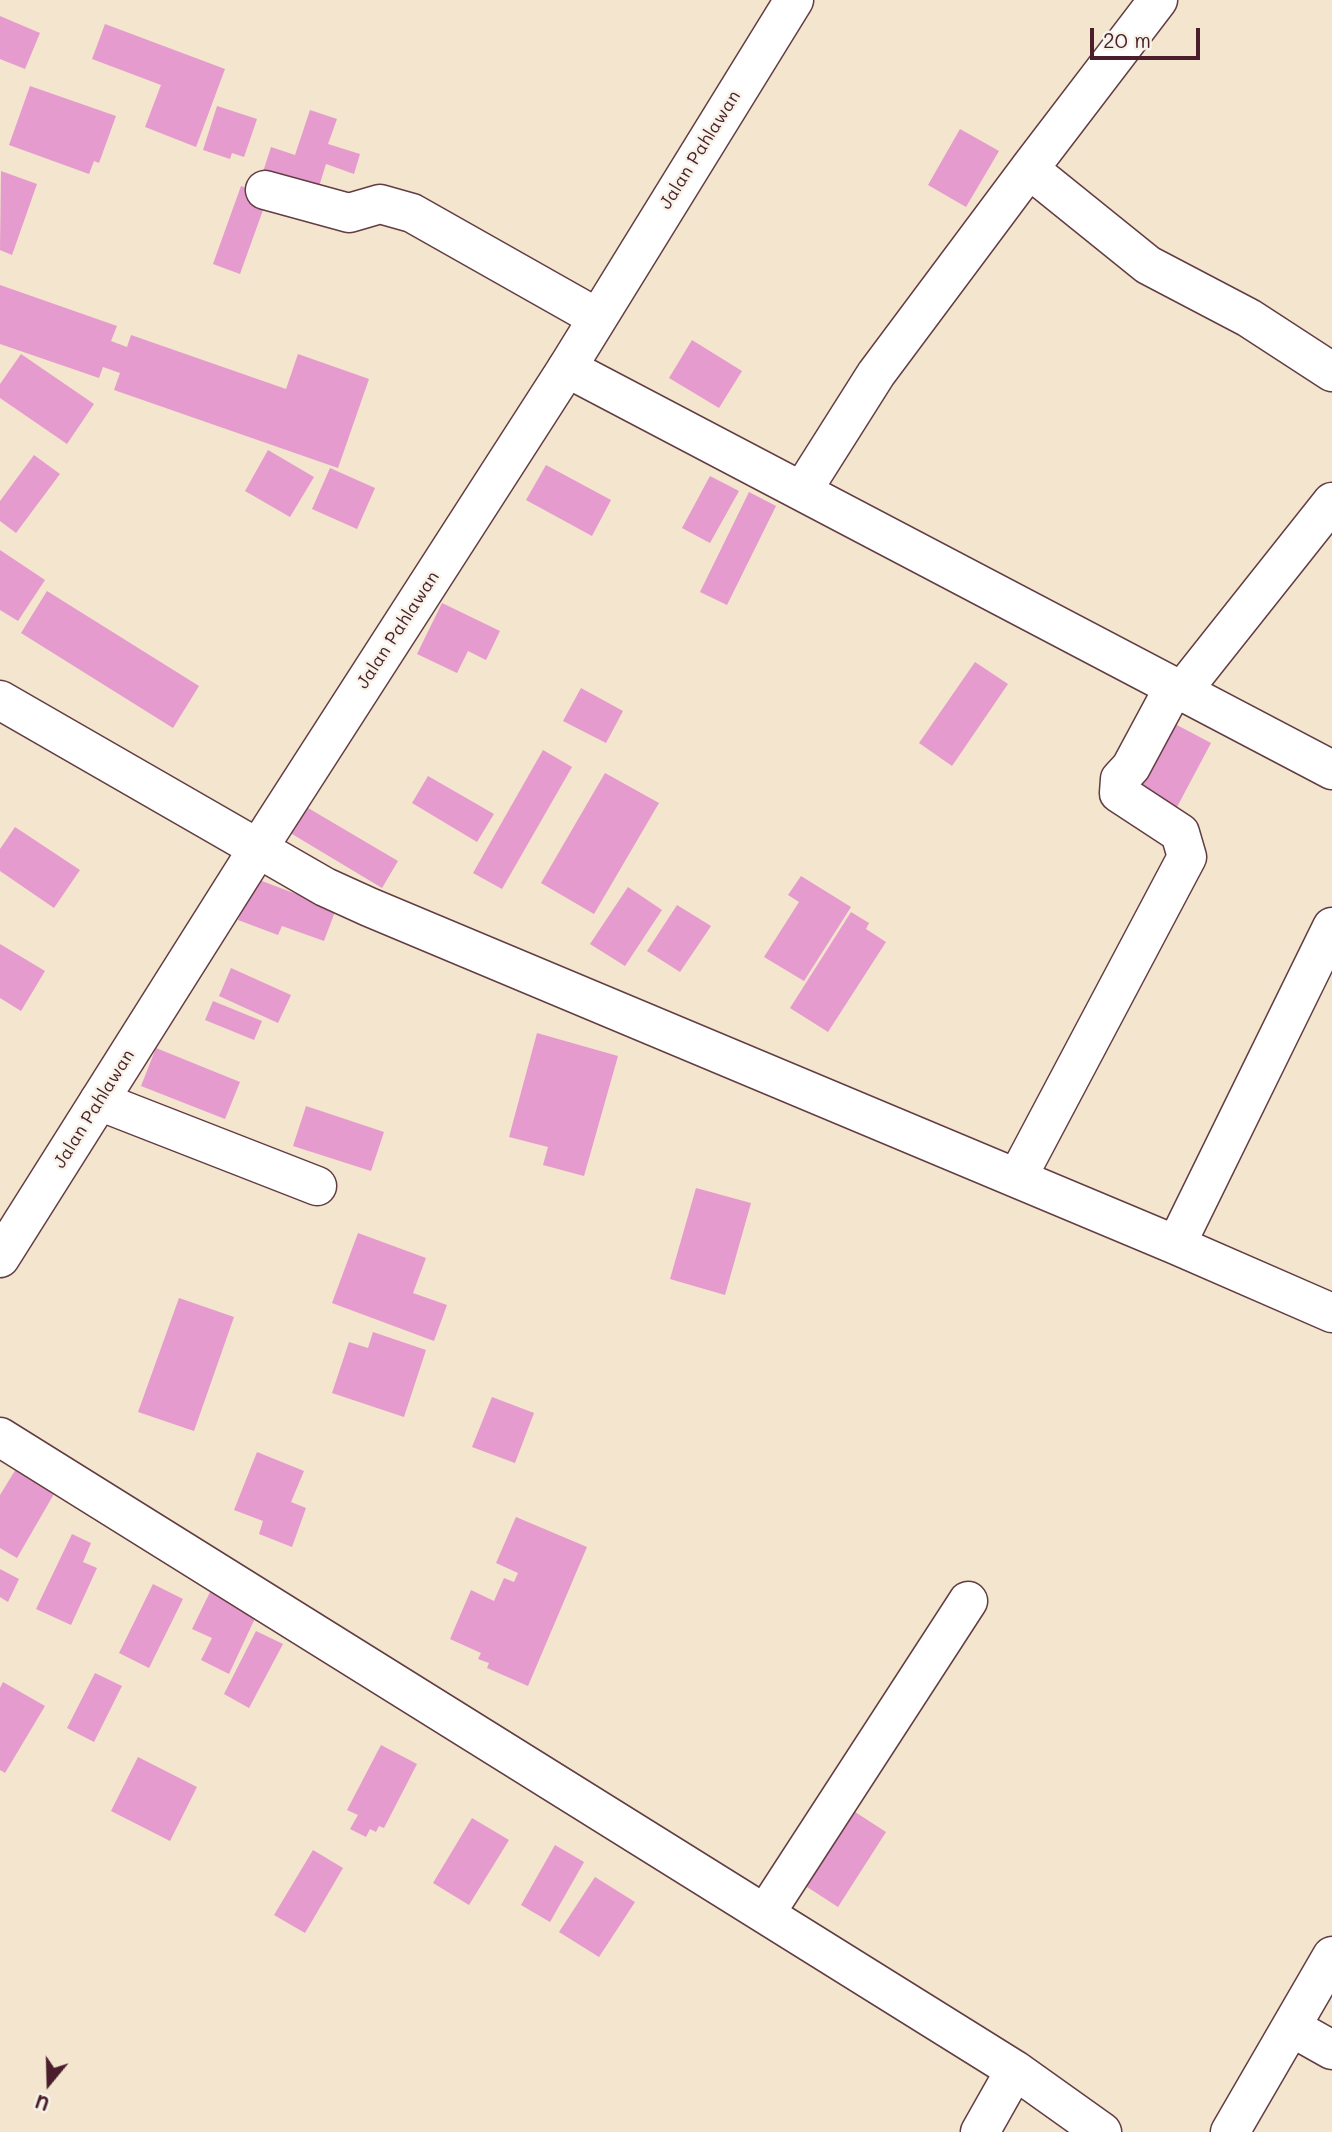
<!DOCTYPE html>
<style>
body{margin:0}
#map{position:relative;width:1332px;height:2132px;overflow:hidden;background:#f3e5ce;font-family:Mali,sans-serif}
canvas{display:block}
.north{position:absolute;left:14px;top:2048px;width:70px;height:70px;-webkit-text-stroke:5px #f7f3e8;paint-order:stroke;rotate:199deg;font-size:19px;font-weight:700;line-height:28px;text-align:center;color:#4a1f2b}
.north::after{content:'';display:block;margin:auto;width:24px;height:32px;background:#4a1f2b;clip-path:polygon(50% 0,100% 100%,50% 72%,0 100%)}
.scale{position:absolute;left:1090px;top:28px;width:110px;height:32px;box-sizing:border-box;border:4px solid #4a1f2b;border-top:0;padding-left:9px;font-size:21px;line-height:24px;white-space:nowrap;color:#4a1f2b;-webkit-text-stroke:5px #f7f3e8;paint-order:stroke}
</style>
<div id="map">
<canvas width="1332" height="2132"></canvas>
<div class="north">U</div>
<div class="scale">20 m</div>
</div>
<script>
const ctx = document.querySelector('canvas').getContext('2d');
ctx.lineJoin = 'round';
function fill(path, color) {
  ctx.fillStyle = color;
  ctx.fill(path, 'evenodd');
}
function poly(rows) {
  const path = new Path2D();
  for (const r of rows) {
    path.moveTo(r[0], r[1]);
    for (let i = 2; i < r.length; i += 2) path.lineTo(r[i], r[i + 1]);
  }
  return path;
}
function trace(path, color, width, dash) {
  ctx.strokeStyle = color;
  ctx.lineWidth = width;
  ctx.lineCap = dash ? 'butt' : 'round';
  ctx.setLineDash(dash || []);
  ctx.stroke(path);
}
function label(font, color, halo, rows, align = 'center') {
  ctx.font = font + ' Mali,sans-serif';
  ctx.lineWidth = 5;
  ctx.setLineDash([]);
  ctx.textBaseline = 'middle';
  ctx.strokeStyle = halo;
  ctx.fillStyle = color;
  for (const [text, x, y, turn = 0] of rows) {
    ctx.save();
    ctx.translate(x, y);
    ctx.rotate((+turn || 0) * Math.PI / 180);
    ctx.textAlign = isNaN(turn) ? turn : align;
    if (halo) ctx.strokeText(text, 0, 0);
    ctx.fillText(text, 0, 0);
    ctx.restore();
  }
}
const building = poly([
 [0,16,40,33,25,69,0,59],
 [105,24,225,69,196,147,145,127,161,85,92,59],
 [30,86,116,116,99,163,94,161,89,174,9,145],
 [217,106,257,119,244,157,232,153,230,159,203,150],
 [310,110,337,119,328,144,360,154,354,174,326,164,317,193,262,175,271,147,295,155],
 [960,129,999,151,966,207,928,185],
 [1,171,37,184,12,255,0,250],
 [241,186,268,196,240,274,213,264],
 [0,285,117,326,111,341,127,347,131,335,286,389,298,354,369,379,338,468,114,390,120,373,103,367,99,378,0,344],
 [692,340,742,371,719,408,669,378],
 [21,354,94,404,67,444,0,398,0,384],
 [268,450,314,477,290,517,245,491],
 [34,455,60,474,16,533,0,521,0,501],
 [546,465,611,500,592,536,526,500],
 [330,468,375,488,357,529,312,509],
 [710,476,739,491,710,543,682,528],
 [749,492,776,506,727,605,700,592],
 [0,550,45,580,18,621,0,610],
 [47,591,199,686,173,728,21,633],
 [442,603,500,631,486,660,468,651,457,673,417,654],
 [975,662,1008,684,952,766,919,743],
 [581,688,623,711,606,743,563,721],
 [1175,724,1211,743,1177,807,1141,787],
 [543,750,572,767,502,889,473,873],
 [605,773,659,803,594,914,541,883],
 [428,776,494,814,477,842,412,803],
 [303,805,398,861,382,888,287,831],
 [15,827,80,870,54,908,0,871,0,849],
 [801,876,851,907,804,981,764,957,799,902,788,895],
 [254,878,336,909,324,941,282,926,278,935,238,920],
 [628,887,662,910,625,966,590,944],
 [677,905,711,926,680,972,647,951],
 [851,912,869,923,866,929,886,942,828,1032,790,1008],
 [0,944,45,971,21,1011,0,998],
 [231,968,291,995,278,1023,219,996],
 [213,1001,262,1021,254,1040,205,1020],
 [537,1033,618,1056,584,1176,543,1165,548,1147,509,1137],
 [156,1048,240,1082,225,1119,141,1086],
 [306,1106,384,1132,371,1171,293,1146],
 [696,1188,751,1203,725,1295,670,1279],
 [358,1233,426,1258,413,1293,447,1305,434,1341,332,1303],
 [179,1298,234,1317,194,1431,138,1412],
 [373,1332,426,1350,404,1417,332,1393,349,1342,368,1348],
 [492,1397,534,1413,515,1463,472,1447],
 [257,1452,304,1471,291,1502,306,1508,292,1547,259,1534,263,1521,234,1510],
 [19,1464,58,1487,17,1558,0,1548,0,1495],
 [516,1517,587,1547,528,1686,487,1668,489,1663,478,1659,481,1653,450,1639,471,1590,494,1601,504,1578,514,1582,518,1573,496,1563],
 [72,1534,91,1543,83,1562,97,1568,71,1625,36,1609],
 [0,1569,19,1579,8,1602,0,1597],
 [153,1584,183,1599,149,1668,119,1653],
 [210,1592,257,1614,229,1674,201,1660,212,1638,192,1629],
 [256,1631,283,1644,249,1708,224,1694],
 [95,1673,122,1686,94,1742,67,1728],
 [3,1682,45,1706,5,1773,0,1770,0,1688],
 [381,1745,417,1764,384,1828,379,1826,376,1832,370,1829,366,1837,350,1829,358,1815,347,1810],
 [138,1757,197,1787,170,1841,111,1811],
 [852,1810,886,1832,838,1907,804,1885],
 [472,1818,509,1840,469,1905,433,1883],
 [555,1845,584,1862,550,1922,521,1905],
 [313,1850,343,1868,305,1933,274,1915],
 [595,1877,635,1902,599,1957,559,1932]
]);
const minor = poly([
 [1029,169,1158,0],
 [265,190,349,213,380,204,412,213,596,317],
 [567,368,1332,770],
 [802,491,876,374,1029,169,1148,265,1249,318,1332,372],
 [1182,691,1332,502],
 [0,700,325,887,369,907,1176,1245,1332,1313],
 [99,1101,317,1186],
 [1017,1178,1187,857,1180,833,1119,793,1120,779,1131,767,1174,687],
 [1176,1245,1332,927],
 [0,1437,1015,2070,1102,2132],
 [765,1914,968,1601],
 [1291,2027,1332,2050],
 [980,2132,1015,2070],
 [1230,2132,1332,1956]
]);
const highway = poly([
 [0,1258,259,847,567,368,794,0]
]);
const streetNames = [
 ["Jalan Pahlawan",700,150,-58],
 ["Jalan Pahlawan",398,630,-57],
 ["Jalan Pahlawan",94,1109,-58]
];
fill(building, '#e59bcd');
trace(minor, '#633d43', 41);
trace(highway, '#633d43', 41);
trace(minor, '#fff', 38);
trace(highway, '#fff', 38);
label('18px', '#4a1f2b', '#f7f3e8', streetNames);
</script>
